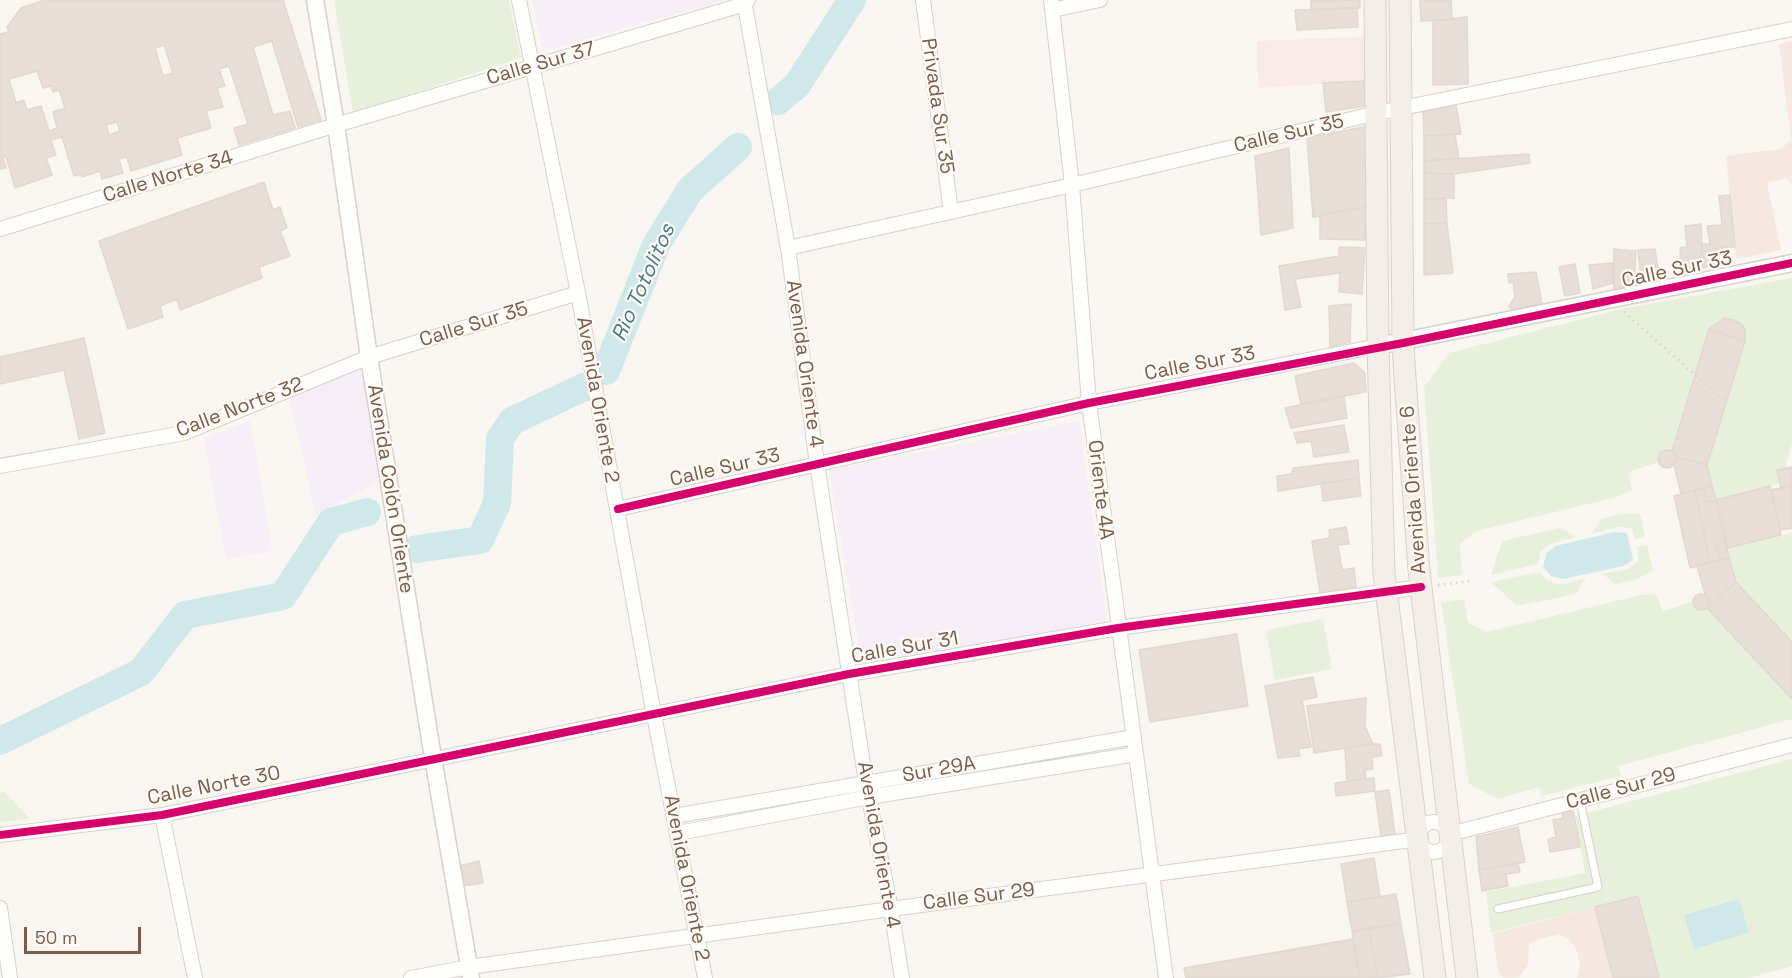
<!DOCTYPE html>
<meta charset="utf-8">
<style>
body{margin:0}
#map{position:relative;width:1792px;height:978px;overflow:hidden;background:#f9f5f0;font-family:"Space Grotesk",sans-serif}
canvas{display:block}
.scale{position:absolute;left:24px;top:927px;width:117px;height:27px;box-sizing:border-box;border:3px solid #7a5c4d;border-top:0;padding-left:8px;font-size:18px;line-height:21px;white-space:nowrap;color:#7a5c4d;-webkit-text-stroke:4px #fffaf3;paint-order:stroke}
</style>
<div id="map">
<canvas width="1792" height="978"></canvas>
<div class="scale">50 m</div>
</div>
<script>
const ctx = document.querySelector('canvas').getContext('2d');
ctx.lineJoin = 'round';
function fill(path, color) {
  ctx.fillStyle = color;
  ctx.fill(path, 'evenodd');
}
function poly(rows) {
  const path = new Path2D();
  for (const r of rows) {
    if (r.length === 3) {
      path.moveTo(r[0] + r[2], r[1]);
      path.arc(r[0], r[1], r[2], 0, 2 * Math.PI);
      continue;
    }
    path.moveTo(r[0], r[1]);
    for (let i = 2; i < r.length; i += 2) path.lineTo(r[i], r[i + 1]);
  }
  return path;
}
function trace(path, color, width, dash) {
  ctx.strokeStyle = color;
  ctx.lineWidth = width;
  ctx.lineCap = dash ? 'butt' : 'round';
  ctx.setLineDash(dash || []);
  ctx.stroke(path);
}
function label(font, color, halo, rows, align = 'center') {
  ctx.font = font + ' "Space Grotesk",sans-serif';
  ctx.lineWidth = 4.5;
  ctx.setLineDash([]);
  ctx.textBaseline = 'middle';
  ctx.strokeStyle = halo;
  ctx.fillStyle = color;
  for (const [text, x, y, turn = 0] of rows) {
    ctx.save();
    ctx.translate(x, y);
    ctx.rotate((+turn || 0) * Math.PI / 180);
    ctx.textAlign = isNaN(turn) ? turn : align;
    if (halo) ctx.strokeText(text, 0, 0);
    ctx.fillText(text, 0, 0);
    ctx.restore();
  }
}
const commercial = poly([
 [1792,41,1792,184,1786,178,1767,183,1781,250,1736,259,1726,156,1781,149,1791,140,1779,44],
 [1595,907,1613,978,1577,978,1580,966,1577,951,1570,940,1559,934,1533,941,1529,945,1528,965,1519,977,1504,978,1499,974,1492,934]
]);
const education = poly([
 [532,0,725,0,543,51],
 [369,357,388,476,316,516,288,391],
 [250,420,272,551,226,559,204,439],
 [1079,421,1107,621,862,667,829,470]
]);
const medical = poly([
 [1364,37,1364,81,1258,88,1257,41]
]);
const green = poly([
 [334,0,509,0,521,58,353,113],
 [1792,278,1792,443,1785,468,1777,470,1780,483,1716,500,1707,465,1746,336,1745,330,1736,321,1724,318,1709,329,1672,451,1663,451,1660,454,1659,462,1628,472,1632,490,1617,497,1476,531,1460,544,1462,575,1438,578,1424,387,1449,353,1621,309],
 [1621,514,1640,514,1645,536,1635,539,1632,528,1616,527,1592,534,1601,519],
 [1561,528,1576,537,1552,543,1540,552,1538,564,1491,575,1502,541],
 [1792,533,1792,642,1736,582,1727,548],
 [1647,545,1653,571,1635,580,1615,584,1603,574,1628,569,1639,561,1637,547],
 [1539,572,1548,581,1562,585,1585,578,1576,594,1517,606,1491,582],
 [1641,595,1657,595,1662,612,1693,601,1696,609,1704,610,1707,608,1792,699,1792,719,1618,766,1621,776,1541,796,1539,787,1498,799,1469,784,1441,603,1464,599,1468,623,1487,632],
 [1323,619,1332,669,1275,680,1266,630],
 [1792,759,1792,966,1748,978,1659,978,1638,896,1491,933,1486,892,1585,873,1575,816],
 [4,791,30,819,0,822,0,793]
]);
const water = poly([
 [1615,532,1627,533,1633,560,1623,566,1563,579,1551,576,1543,567,1546,554,1555,546],
 [1739,899,1749,933,1694,949,1684,915]
]);
const river = poly([
 [778,101,797,85,852,0],
 [606,371,656,245,690,190,738,147],
 [417,549,480,540,497,503,500,439,512,421,584,387],
 [0,741,141,672,185,615,283,596,331,522,367,512]
]);
const building = poly([
 [45,0,283,0,321,120,298,127,272,41,253,47,273,115,290,111,295,128,239,145,234,128,248,124,229,66,219,69,225,86,217,88,223,107,206,111,211,128,177,138,182,155,131,171,127,157,119,159,123,173,102,179,100,171,82,177,81,174,74,176,62,137,51,140,56,155,46,158,52,175,15,188,6,156,3,157,6,168,0,169,0,34,9,32,7,27,21,8,45,0],
 [164,45,173,73,163,76,155,48,164,45],
 [37,71,43,88,51,86,53,92,59,90,65,108,53,112,57,128,49,131,41,106,27,110,24,100,16,103,9,79,37,71],
 [117,122,120,131,109,135,106,125,117,122],
 [1311,0,1360,0,1360,8,1311,10,1311,0],
 [1420,0,1451,0,1452,19,1421,21,1420,0],
 [1357,8,1358,27,1297,30,1295,10,1357,8],
 [1467,17,1468,84,1433,85,1433,21,1467,17],
 [1364,81,1365,106,1326,112,1323,83,1364,81],
 [1456,104,1461,134,1424,136,1423,110,1456,104],
 [1368,126,1367,206,1313,217,1307,138,1368,126],
 [1455,134,1459,158,1424,161,1424,136,1455,134],
 [1289,148,1293,228,1261,235,1255,156,1289,148],
 [1529,154,1530,163,1454,174,1424,173,1424,161,1529,154],
 [1424,173,1454,174,1454,198,1424,199,1424,173],
 [264,182,273,210,280,207,287,228,280,231,290,256,259,267,262,278,180,310,177,299,160,306,163,317,128,329,99,241,264,182],
 [1730,195,1735,247,1722,248,1722,253,1715,253,1715,264,1703,268,1701,244,1710,244,1707,226,1722,225,1719,196,1730,195],
 [1424,199,1446,199,1447,223,1424,224,1424,199],
 [1367,206,1365,240,1320,239,1320,215,1367,206],
 [1447,223,1453,273,1424,275,1424,224,1447,223],
 [1701,224,1703,268,1681,270,1680,248,1687,247,1685,226,1701,224],
 [1339,247,1365,248,1362,294,1339,292,1340,273,1295,279,1301,307,1285,310,1279,266,1339,256,1339,247],
 [1614,249,1636,251,1634,285,1614,289,1614,249],
 [1655,249,1659,274,1641,279,1638,250,1655,249],
 [1613,263,1613,283,1593,289,1589,265,1613,263],
 [1575,264,1580,293,1565,296,1559,267,1575,264],
 [1536,272,1542,304,1512,310,1509,306,1515,297,1513,282,1509,283,1508,274,1536,272],
 [1351,304,1350,342,1330,347,1329,306,1351,304],
 [1724,318,1736,321,1741,324,1745,330,1745,341,1709,329,1724,318],
 [1709,329,1745,341,1707,465,1676,457,1672,451,1709,329],
 [84,338,105,433,79,439,64,370,0,384,0,357,84,338],
 [1354,363,1365,373,1366,392,1301,404,1295,376,1354,363],
 [1344,396,1347,418,1291,428,1285,408,1344,396],
 [1344,425,1349,452,1314,457,1311,441,1297,443,1294,433,1344,425],
 [1667,459,9],
 [1676,457,1707,465,1712,486,1681,494,1674,465,1676,457],
 [1358,460,1359,478,1278,491,1277,476,1292,474,1293,468,1358,460],
 [1792,467,1792,485,1781,488,1777,470,1792,467],
 [1359,478,1361,496,1323,501,1321,483,1359,478],
 [1792,485,1792,528,1780,530,1771,490,1792,485],
 [1712,486,1716,500,1707,502,1704,488,1712,486],
 [1770,486,1781,535,1727,548,1716,500,1770,486],
 [1704,488,1707,502,1716,500,1726,543,1716,546,1720,560,1710,562,1695,490,1704,488],
 [1695,490,1710,562,1690,568,1674,496,1695,490],
 [1346,527,1349,544,1338,545,1342,570,1354,568,1356,587,1320,593,1312,541,1330,538,1329,530,1346,527],
 [1726,543,1729,558,1720,560,1716,546,1726,543],
 [1729,558,1736,582,1707,608,1710,601,1705,594,1697,566,1729,558],
 [1736,582,1792,642,1792,699,1707,608,1736,582],
 [1701,602,8],
 [1237,634,1248,706,1150,722,1139,650,1237,634],
 [1313,677,1317,697,1302,700,1311,747,1298,749,1300,756,1278,758,1265,686,1313,677],
 [1366,698,1365,726,1373,744,1314,753,1307,706,1366,698],
 [1373,744,1380,744,1382,756,1372,757,1373,769,1365,770,1366,779,1347,781,1345,748,1373,744],
 [1374,778,1375,791,1336,796,1335,783,1374,778],
 [1389,790,1395,834,1381,836,1375,792,1389,790],
 [1573,810,1580,847,1550,852,1548,839,1556,837,1553,820,1563,818,1562,813,1573,810],
 [1518,827,1525,862,1479,870,1476,837,1518,827],
 [1374,858,1380,897,1347,902,1341,864,1374,858],
 [479,861,483,883,455,887,452,868,479,861],
 [1518,863,1520,872,1506,874,1508,886,1482,891,1479,870,1518,863],
 [1396,894,1401,923,1352,931,1347,902,1396,894],
 [1638,896,1659,978,1613,978,1595,907,1638,896],
 [1401,924,1410,974,1378,978,1369,929,1401,924],
 [1369,929,1378,978,1360,978,1352,932,1369,929],
 [1353,939,1360,978,1186,978,1184,968,1353,939]
]);
const path = poly([
 [1624,312,1726,402],
 [1438,585,1472,581]
]);
const service = poly([
 [1498,909,1598,887,1580,800]
]);
const minor = poly([
 [519,0,578,293,654,715,705,978],
 [744,0,788,248,817,464,866,783,891,909,902,978],
 [923,0,951,212],
 [1051,0,1072,185,1089,403,1166,978],
 [1052,10,1100,0],
 [0,229,336,125,745,4,748,0],
 [788,248,1072,185,1377,113,1792,29],
 [0,466,184,433,369,357,578,293],
 [618,509,1089,403,1378,346],
 [162,815,195,978],
 [674,816,1134,737],
 [1434,837,15],
 [678,833,869,797,1136,754],
 [1450,834,1792,745],
 [0,835,162,815,849,674,1118,628,1421,587],
 [0,908,10,978],
 [411,978,469,967,891,909,1419,839]
]);
const tertiary = poly([
 [315,0,336,125,369,357,433,758,471,978],
 [1378,346,1792,263]
]);
const primary = poly([
 [1375,0,1378,346,1384,573,1435,978],
 [1400,0,1403,343,1405,378,1419,570,1467,978]
]);
const cycleway = poly([
 [618,509,1089,403,1403,343,1792,263],
 [0,835,162,815,849,674,1118,628,1421,587]
]);
const streetNames = [
 ["Calle Sur 37",541,64,-16],
 ["Privada Sur 35",937,106,82],
 ["Calle Sur 35",1289,134,-13],
 ["Calle Norte 34",168,177,-17],
 ["Calle Sur 33",1677,270,-12],
 ["Calle Sur 35",474,325,-17],
 ["Avenida Oriente 4",804,364,82],
 ["Calle Sur 33",1200,364,-11],
 ["Avenida Oriente 2",597,400,80],
 ["Calle Norte 32",240,408,-21],
 ["Calle Sur 33",725,468,-13],
 ["Avenida Colón Oriente",390,489,81],
 ["Oriente 4A",1100,490,83],
 ["Avenida Oriente 6",1414,490,-94],
 ["Calle Sur 31",905,648,-10],
 ["Sur 29A",939,770,-10],
 ["Calle Norte 30",214,786,-11],
 ["Calle Sur 29",1621,789,-15],
 ["Avenida Oriente 4",878,845,80],
 ["Avenida Oriente 2",686,878,79],
 ["Calle Sur 29",979,897,-7]
];
const waterNames = [
 ["Rio Totolitos",644,283,-66]
];
fill(commercial, '#f6e8e1');
fill(education, '#f6eef6');
fill(medical, '#fae9e9');
fill(green, '#e7f0db');
fill(water, '#d0e8ea');
trace(river, '#d0e8ea', 28);
fill(building, '#e6ded7');
trace(building, '#e2d8d2', 1.5);
trace(service, '#d7d1cb', 9);
trace(minor, '#d7d1cb', 16);
trace(tertiary, '#d7d1cb', 19);
trace(primary, '#dad1cc', 23);
trace(path, '#dcd5d0', 3, [1.5, 4.5]);
trace(service, '#fefefd', 7);
trace(minor, '#fefefd', 14);
trace(tertiary, '#fefefd', 16);
trace(primary, '#f3eee8', 21);
trace(cycleway, '#d6006c', 8);
label('20px', '#7a5c4d', '#fffaf3', streetNames);
label('italic 21px', '#437c86', '#fffaf3', waterNames);
</script>
